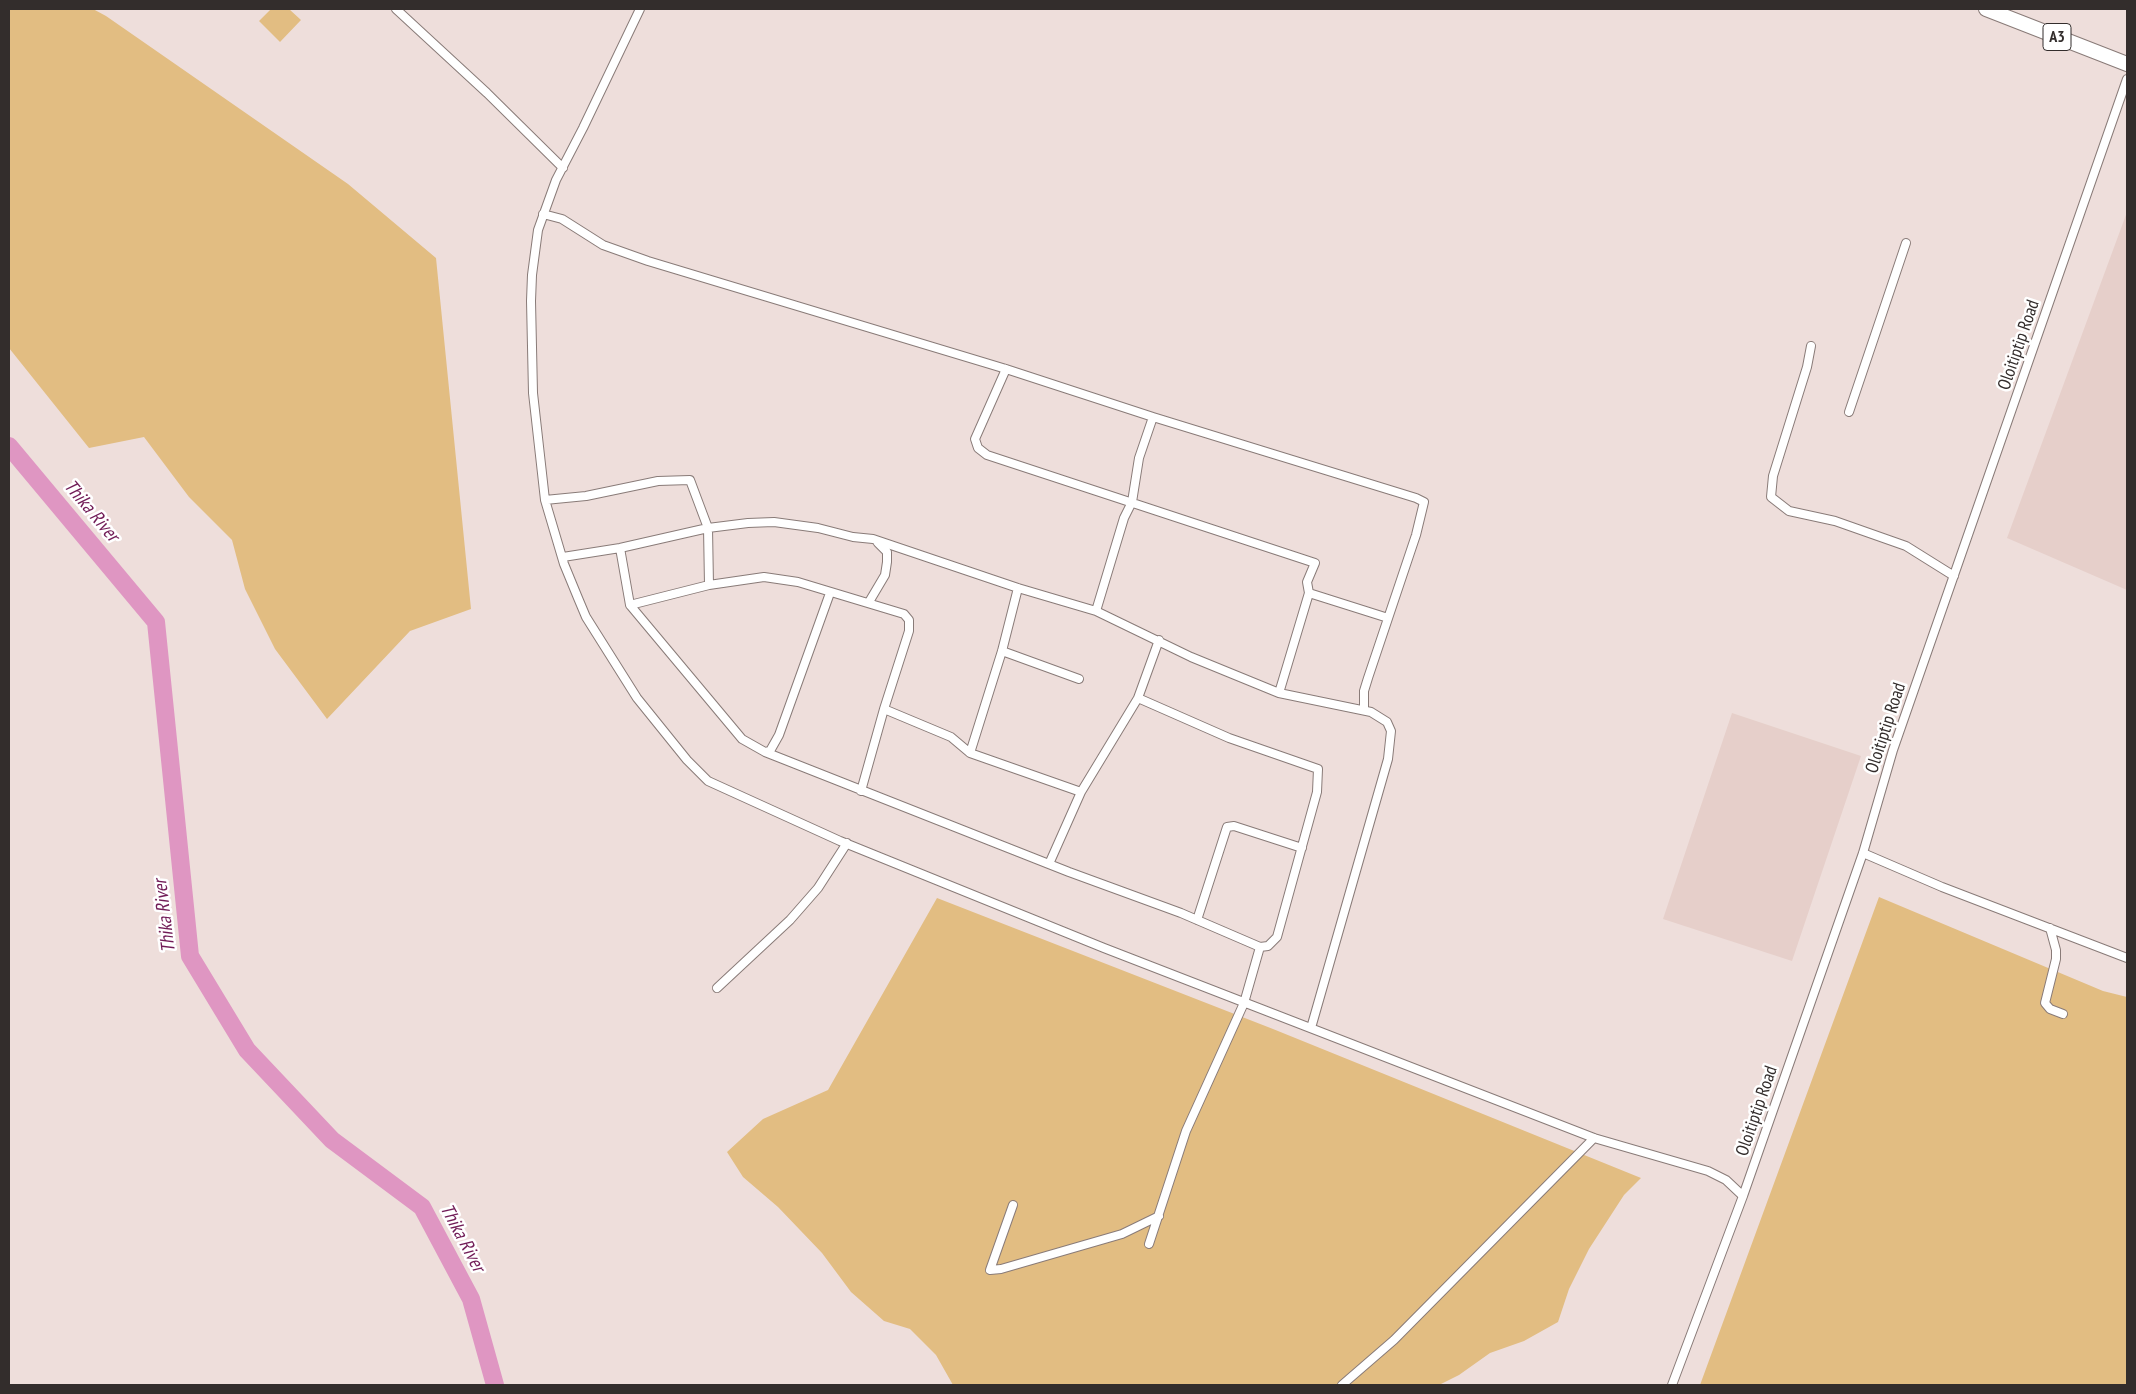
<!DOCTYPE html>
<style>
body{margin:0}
#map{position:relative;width:2136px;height:1394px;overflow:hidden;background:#eededb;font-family:"PT Sans Narrow",sans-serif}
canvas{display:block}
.frame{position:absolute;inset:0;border:10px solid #332d2c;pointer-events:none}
</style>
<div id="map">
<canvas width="2136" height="1394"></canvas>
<div class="frame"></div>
</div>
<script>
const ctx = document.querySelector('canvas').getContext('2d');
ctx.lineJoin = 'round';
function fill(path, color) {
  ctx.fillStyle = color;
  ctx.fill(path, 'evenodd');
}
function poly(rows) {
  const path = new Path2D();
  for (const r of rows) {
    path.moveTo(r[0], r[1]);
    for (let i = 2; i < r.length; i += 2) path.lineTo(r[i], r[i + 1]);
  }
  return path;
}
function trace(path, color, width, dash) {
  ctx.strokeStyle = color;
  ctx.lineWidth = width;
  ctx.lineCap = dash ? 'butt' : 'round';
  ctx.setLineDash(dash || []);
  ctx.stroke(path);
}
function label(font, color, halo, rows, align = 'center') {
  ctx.font = font + ' "PT Sans Narrow",sans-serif';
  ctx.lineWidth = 5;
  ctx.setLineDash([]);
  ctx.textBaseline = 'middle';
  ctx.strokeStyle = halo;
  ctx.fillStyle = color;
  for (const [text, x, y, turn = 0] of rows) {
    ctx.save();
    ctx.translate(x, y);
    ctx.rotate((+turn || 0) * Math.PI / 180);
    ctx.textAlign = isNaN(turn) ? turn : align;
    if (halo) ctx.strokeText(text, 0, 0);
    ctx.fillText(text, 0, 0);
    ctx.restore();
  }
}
const built = poly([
 [2127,212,2127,590,2007,538],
 [1732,713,1861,756,1792,961,1663,919]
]);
const green = poly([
 [9,9,93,9,106,16,348,184,436,258,471,609,410,631,327,719,275,649,245,589,232,540,189,497,144,437,89,448,9,348],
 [271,9,289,9,301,20,280,42,259,21],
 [1879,897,2103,991,2127,997,2127,1385,1700,1385],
 [937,898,1273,1029,1641,1178,1624,1195,1589,1249,1569,1289,1558,1322,1524,1341,1490,1353,1459,1375,1439,1385,953,1385,936,1355,910,1329,884,1321,851,1292,822,1253,778,1207,743,1177,727,1152,763,1119,828,1090]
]);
const river = poly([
 [9,446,156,622,190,956,247,1050,332,1140,422,1207,471,1299,495,1385]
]);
const street = poly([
 [396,9,487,93,563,168],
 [640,9,583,128,556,180,538,230,532,275,531,301,533,393,545,500,564,564,578,598,586,617,637,698,687,760,708,781,840,841,1104,948,1594,1138,1708,1171,1726,1180,1743,1196],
 [543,214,562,219,603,245,648,261,1006,369,1153,417],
 [1811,346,1807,367,1773,476,1771,497,1789,511,1835,521,1906,546,1954,576],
 [1006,369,975,439,978,448,987,455,1315,563,1307,582,1309,593,1279,693],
 [1849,412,1906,243],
 [545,500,586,496,658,481,690,480,708,528,709,585],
 [620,548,630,605,742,739,765,752,770,751,779,735,830,593],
 [563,557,620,548,708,528,748,523,774,522,818,528,853,537,873,539,1018,588,1096,611,1191,657,1279,693,1371,712,1387,722,1391,731,1388,759,1311,1028],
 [1309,593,1388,618],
 [869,602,885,575,887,562,887,552,878,543],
 [630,605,709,585,764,577,798,582,904,614,909,620,909,631,884,709,951,737,970,753,1081,792],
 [1096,611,1124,518,1132,502,1139,458,1153,417,1416,498,1424,502,1416,535,1368,678,1364,691,1364,709],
 [1002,651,1079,679],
 [1138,698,1159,640],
 [765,752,1069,872,1181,913,1260,947],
 [970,753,1002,651,1018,588],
 [861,791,884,709],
 [1863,853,1942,887,2127,958],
 [1049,864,1081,792,1138,698,1229,738,1318,769,1317,792,1277,937,1268,946,1260,947,1244,1003,1186,1131,1149,1244],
 [1197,920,1227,827,1234,826,1302,848],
 [2050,928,2056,950,2056,959,2045,1003,2050,1009,2063,1014],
 [717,988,790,920,818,888,847,843],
 [1013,1205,990,1270,1001,1269,1122,1234,1159,1216],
 [1342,1385,1394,1340,1594,1138],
 [1672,1385,1743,1196,1863,853,1893,750,2127,79]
]);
const highway = poly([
 [1986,9,2127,64]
]);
const shields = [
 [2057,37,28]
];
const shieldNames = [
 ["A3",2057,37]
];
const streetNames = [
 ["Oloitiptip Road",2019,345,-71],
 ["Oloitiptip Road",1886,728,-72],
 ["Oloitiptip Road",1757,1111,-71]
];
const waterNames = [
 ["Thika River",91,511,50],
 ["Thika River",165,916,-97],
 ["Thika River",462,1238,62]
];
fill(built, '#e6cfca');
fill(green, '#e2bd82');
trace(river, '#df96c2', 18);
trace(street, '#897b78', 10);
trace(highway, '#897b78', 16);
trace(street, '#fff', 8);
trace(highway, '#fff', 14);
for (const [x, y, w] of shields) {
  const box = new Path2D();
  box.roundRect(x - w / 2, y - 13.5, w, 27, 4);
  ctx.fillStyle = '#fff';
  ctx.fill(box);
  trace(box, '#332d2c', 1);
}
label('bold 16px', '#332d2c', null, shieldNames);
label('18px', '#332d2c', '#fff', streetNames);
label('italic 19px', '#711c57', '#fff', waterNames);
</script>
